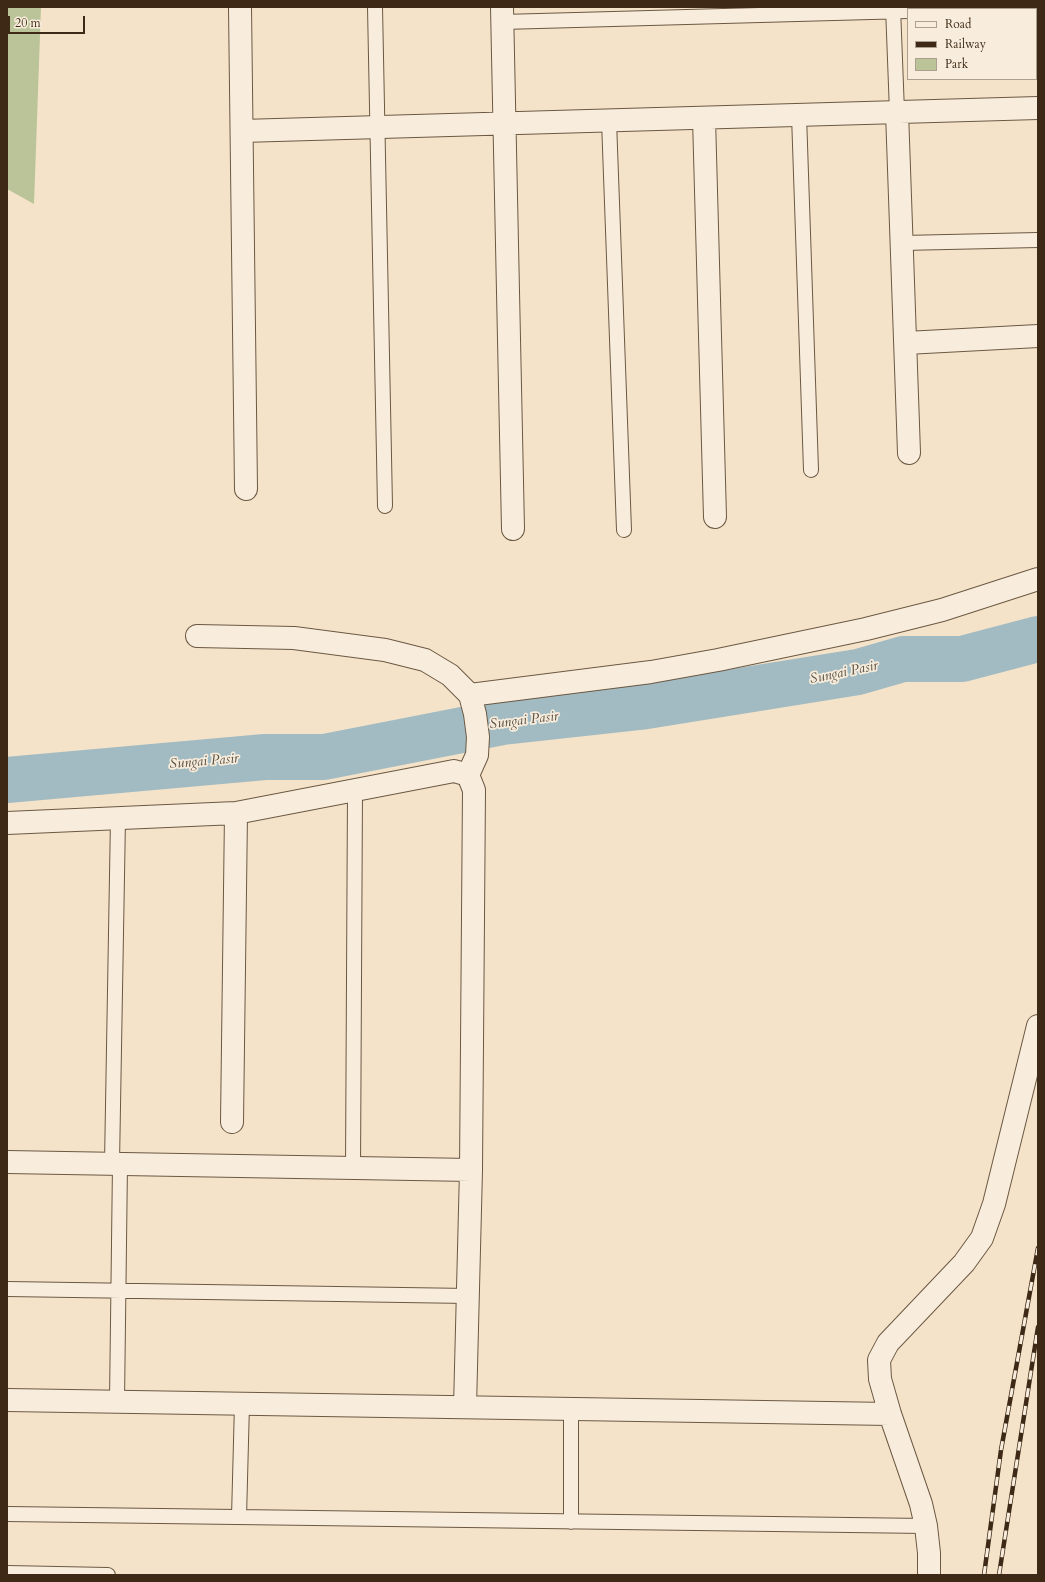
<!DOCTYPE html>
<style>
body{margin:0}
#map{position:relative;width:1045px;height:1582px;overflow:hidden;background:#f5e3c9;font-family:Cardo,serif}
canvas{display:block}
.frame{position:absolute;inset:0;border:8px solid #3d2916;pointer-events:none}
.legend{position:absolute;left:907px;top:8px;width:130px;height:72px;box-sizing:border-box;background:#f8eddc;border:1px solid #ad9f8d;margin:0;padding:5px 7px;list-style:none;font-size:12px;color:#3d2916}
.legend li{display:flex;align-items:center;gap:8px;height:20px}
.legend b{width:20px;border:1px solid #ad9f8d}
.scale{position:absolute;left:8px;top:16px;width:77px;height:18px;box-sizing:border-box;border:2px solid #3d2916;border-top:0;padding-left:5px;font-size:12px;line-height:14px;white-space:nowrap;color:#3d2916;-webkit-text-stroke:3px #f8eddc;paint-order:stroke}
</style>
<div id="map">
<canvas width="1045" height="1582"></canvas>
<div class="frame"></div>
<ul class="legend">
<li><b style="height:5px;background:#f8eddc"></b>Road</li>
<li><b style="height:5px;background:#3d2916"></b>Railway</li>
<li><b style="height:11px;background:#bac498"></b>Park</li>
</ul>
<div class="scale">20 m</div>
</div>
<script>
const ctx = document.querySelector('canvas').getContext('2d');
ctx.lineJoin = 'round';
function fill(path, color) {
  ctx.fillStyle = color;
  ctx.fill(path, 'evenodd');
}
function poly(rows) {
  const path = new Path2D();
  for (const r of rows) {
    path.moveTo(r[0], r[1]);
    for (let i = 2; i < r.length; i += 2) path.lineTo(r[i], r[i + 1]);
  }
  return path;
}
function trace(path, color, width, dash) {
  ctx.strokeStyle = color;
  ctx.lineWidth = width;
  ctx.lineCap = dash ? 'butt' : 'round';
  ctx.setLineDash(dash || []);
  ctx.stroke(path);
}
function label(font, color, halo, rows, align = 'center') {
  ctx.font = font + ' Cardo,serif';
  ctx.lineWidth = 3.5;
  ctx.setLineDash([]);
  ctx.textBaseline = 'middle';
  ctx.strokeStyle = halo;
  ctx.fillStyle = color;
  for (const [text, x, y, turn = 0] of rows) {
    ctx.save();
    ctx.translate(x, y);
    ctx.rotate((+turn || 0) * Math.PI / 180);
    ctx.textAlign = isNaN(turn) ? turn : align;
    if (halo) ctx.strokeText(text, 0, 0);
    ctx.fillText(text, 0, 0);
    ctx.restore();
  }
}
const green = poly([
 [7,7,41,7,34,204,7,189]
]);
const river = poly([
 [7,780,265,757,324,757,503,722,640,707,858,672,903,659,962,659,1038,639]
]);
const lane = poly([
 [375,7,385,506],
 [893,7,897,112],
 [972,9,1038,7],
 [502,22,908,11],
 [799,115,811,470],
 [609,121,624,530],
 [902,243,1038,240],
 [112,1163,118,818],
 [353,1168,355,791],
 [7,1289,469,1296],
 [117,1401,120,1164],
 [571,1409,571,1522],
 [7,1514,926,1526],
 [239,1517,242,1404],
 [7,1573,108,1575]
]);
const street = poly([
 [240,7,246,489],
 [502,7,513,529],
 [897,112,909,453],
 [704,118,715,517],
 [242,131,1038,108],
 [906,343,1038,336],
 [197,636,294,638,385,650,425,660,450,675,470,695,475,714,478,737,477,755,468,775],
 [470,695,651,672,718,660,866,629,942,610,1038,579],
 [7,823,236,813,454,771,468,775,474,790,471,1170,465,1407],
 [232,1122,236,813],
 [7,1162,471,1170],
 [7,1400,890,1414],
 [929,1575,929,1553,926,1526,921,1504,890,1414,880,1379,879,1360,888,1343,964,1263,982,1238,994,1204,1038,1026]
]);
const rail = poly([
 [984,1575,1001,1450,1038,1248],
 [999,1575,1038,1327]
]);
const waterNames = [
 ["Sungai Pasir",844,673,-12],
 ["Sungai Pasir",524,721,-7],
 ["Sungai Pasir",204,762,-5]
];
fill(green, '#bac498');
trace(river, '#a2bbc2', 46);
trace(lane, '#6b5843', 16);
trace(street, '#6b5843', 24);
trace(lane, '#f8eddc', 14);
trace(street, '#f8eddc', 22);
trace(rail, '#3d2916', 4.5);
trace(rail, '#f8eddc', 3, [9]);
label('italic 14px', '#564e41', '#f8eddc', waterNames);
</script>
